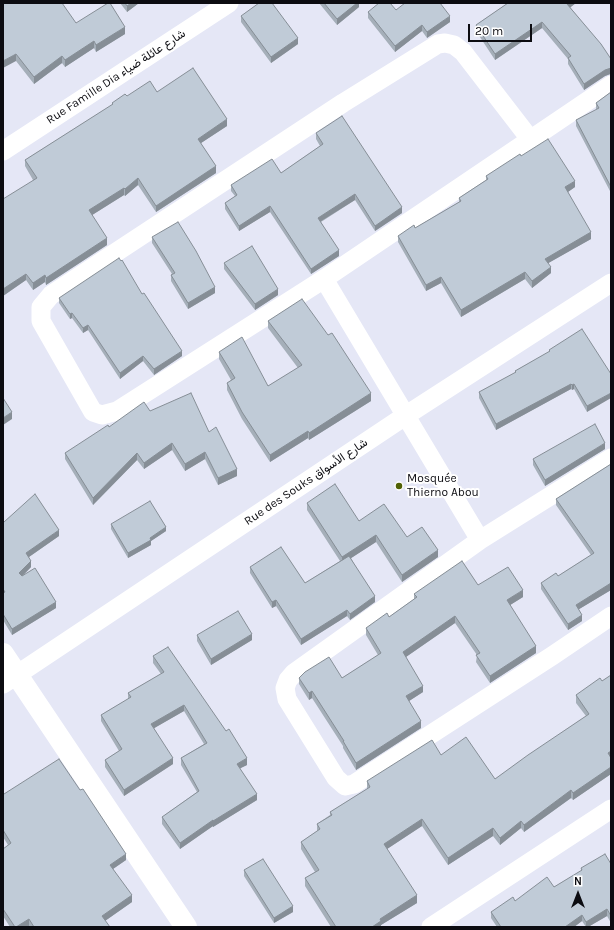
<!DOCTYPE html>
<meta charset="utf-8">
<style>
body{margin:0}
#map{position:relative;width:614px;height:930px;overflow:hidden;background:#e5e7f6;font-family:Karla,sans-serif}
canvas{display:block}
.frame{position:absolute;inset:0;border:4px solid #0c0c11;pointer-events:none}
.north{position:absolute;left:558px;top:874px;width:40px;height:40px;-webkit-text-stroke:3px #fff;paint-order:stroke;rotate:0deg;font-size:11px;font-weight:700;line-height:16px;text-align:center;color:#0c0c11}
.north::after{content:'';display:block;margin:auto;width:14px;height:18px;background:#0c0c11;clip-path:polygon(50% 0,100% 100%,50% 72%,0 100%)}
.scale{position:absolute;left:468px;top:24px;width:64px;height:18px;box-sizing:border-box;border:2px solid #0c0c11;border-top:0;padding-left:5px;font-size:12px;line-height:14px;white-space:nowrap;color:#0c0c11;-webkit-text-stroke:3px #fff;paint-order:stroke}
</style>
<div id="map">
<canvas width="614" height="930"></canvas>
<div class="frame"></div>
<div class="north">N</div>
<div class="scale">20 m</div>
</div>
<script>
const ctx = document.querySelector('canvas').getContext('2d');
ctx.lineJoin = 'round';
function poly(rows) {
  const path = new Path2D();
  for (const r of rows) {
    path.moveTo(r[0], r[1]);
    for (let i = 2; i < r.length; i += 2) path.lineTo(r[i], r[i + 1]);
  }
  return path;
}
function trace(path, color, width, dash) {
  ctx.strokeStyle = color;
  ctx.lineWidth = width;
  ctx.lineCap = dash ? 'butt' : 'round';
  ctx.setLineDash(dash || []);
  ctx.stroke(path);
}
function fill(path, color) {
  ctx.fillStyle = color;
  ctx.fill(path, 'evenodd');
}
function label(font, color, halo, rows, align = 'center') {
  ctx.font = font + ' Karla,Vazirmatn,sans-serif';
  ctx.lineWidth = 4;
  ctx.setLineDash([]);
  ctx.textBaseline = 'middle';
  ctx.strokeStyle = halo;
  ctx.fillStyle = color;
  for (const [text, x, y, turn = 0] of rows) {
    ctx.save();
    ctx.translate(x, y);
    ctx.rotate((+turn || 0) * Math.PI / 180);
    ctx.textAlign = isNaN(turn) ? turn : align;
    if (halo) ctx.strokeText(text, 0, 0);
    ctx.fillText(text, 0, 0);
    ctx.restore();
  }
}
const minor = poly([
 [530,139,463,52,454,45,445,43,438,44,343,103,51,295,41,307,41,321,93,412,102,415,117,411,324,279,611,85],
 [3,151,229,3],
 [324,279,480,540],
 [611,458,480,540,294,673,288,680,285,688,287,699,336,778,345,786,354,784,552,656,611,616],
 [3,684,405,416,611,283],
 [431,927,611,809]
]);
const tertiary = poly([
 [3,654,186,927]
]);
const wall = poly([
 [3,3,76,23,125,34,96,52,94,48,65,67,62,63,34,84,16,61],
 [120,3,139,3,127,12],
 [319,3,359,3,359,7,337,25],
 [508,3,576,3,570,7,611,59,611,74,605,76,584,90,568,64,568,59,542,28,495,60,476,31,476,25],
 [396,10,450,22,427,38,422,31,395,52,368,18,368,12],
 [241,16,298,44,271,63,241,22],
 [157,92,227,126,201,143,216,173,156,212,138,185,125,196,124,195,92,215,107,245,46,285,45,282,33,290,26,280,3,296,33,180,25,166,25,160,112,105,112,103,127,96],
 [611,92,611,193,576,126,576,120,597,110,596,109,596,103],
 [316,133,402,213,375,231,355,200,321,222,339,256,311,274,270,212,239,231,225,209,225,203,235,196,231,191,231,185,281,173,320,146,316,139],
 [521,156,575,187,568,192,591,239,548,263,551,273,532,288,525,279,461,317,441,283,426,291,398,242,398,236,415,228,459,202,459,198,486,180,486,176],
 [152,237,215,293,188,309,171,281,171,275,172,274,152,243],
 [224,263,278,295,255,310,224,269],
 [142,294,182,356,154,375,143,361,120,379,88,330,83,333,72,318,70,319,59,303,59,298],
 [268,321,371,401,309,440,308,438,270,462,242,419,227,390,227,383,231,380,219,359,219,352,268,386,298,368,268,328],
 [549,350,611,374,587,412,574,389,572,390,571,389,496,430,479,398,479,392,515,373,515,371,549,352],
 [150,411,209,432,237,476,218,485,205,459,185,471,172,450,144,469,137,460,93,505,65,459,65,453,109,427],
 [605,449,545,486,533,465,533,459],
 [611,464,611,590,579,609,582,621,568,630,541,589,541,583,558,576,591,555,556,505,556,499],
 [307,503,407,537,438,557,402,582,376,542,351,558,375,602,350,620,347,616,301,645,276,606,272,608,250,573,250,567,305,583,340,561,307,510],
 [3,521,4,522,59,536,29,557,31,567,24,575,56,608,12,635,3,620],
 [111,524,166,531,151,541,151,545,128,558,111,529],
 [478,585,523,597,510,605,536,653,490,683,476,662,477,655,455,623,406,657,423,692,409,701,421,728,356,770,343,748,343,746,312,698,309,700,299,684,299,678,342,678,378,655,366,635,366,628,389,617,414,599,414,594],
 [197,635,252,640,211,665,197,641],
 [153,656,247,765,240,768,257,800,213,827,213,826,180,849,162,824,162,817,197,792,181,765,181,758,204,744,184,711,154,728,173,764,124,796,105,767,105,760,119,751,101,721,101,715,128,699,128,693,161,674,153,663],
 [611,675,611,774,573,800,571,798,524,832,521,828,500,845,493,836,448,865,422,826,387,849,417,903,381,925,381,927,331,927,305,886,305,878,315,872,301,849,301,842,317,831,317,824,330,815,330,812,367,789,367,781,441,755,495,779,586,716,576,703,576,695,602,681],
 [3,793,4,794,126,860,113,869,132,902,105,921,110,927,30,927,29,926,26,927,10,927,3,916,3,849,8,845,3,837],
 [611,864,611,923,607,916,588,927,586,927,582,921,574,927,497,927,491,918,491,912,515,901,554,887,581,871,581,868],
 [244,870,293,912,274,923,244,876]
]);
const shadedWall = poly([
 [131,3,139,3,127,12,127,6],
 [357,3,359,3,359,7,337,25,337,19],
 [568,3,576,3,567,10,567,4],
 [450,16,450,22,427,38,427,32],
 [542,22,542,28,495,60,495,54],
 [422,25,422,31,395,52,395,46],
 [125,27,125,34,96,52,96,45],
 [298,38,298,44,271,63,271,57],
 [94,41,94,48,65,67,65,60],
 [16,54,16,61,3,68,3,61],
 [62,56,62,63,34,84,34,77],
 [610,68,610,74,605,76,584,90,584,84,605,70],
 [227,119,227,126,198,145,198,139],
 [216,166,216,173,156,212,156,206],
 [138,178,138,185,125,196,125,189],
 [575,181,575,187,565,194,565,187],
 [124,188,124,195,89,217,89,210],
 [355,194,355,200,318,223,318,218],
 [270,206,270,212,239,231,239,226],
 [402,207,402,213,375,231,375,226],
 [591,232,591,239,545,265,545,259],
 [107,238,107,245,46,285,46,278],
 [339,250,339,256,311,274,311,269],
 [551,267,551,273,532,288,532,281],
 [525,272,525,279,461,317,461,310],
 [26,274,26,280,3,296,3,289],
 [45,275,45,282,33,290,33,283],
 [441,277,441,283,426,291,426,285],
 [215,287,215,293,188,309,188,303],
 [278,289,278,295,255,310,255,304],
 [72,313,72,318,70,319,70,314],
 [88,325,88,330,83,333,83,328],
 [182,351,182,356,154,375,154,369],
 [143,356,143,361,120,379,120,373],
 [571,384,571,389,496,430,496,424],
 [574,384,574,389,572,390,572,385],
 [3,392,4,392,4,398,3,399],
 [371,393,371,401,309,440,309,433],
 [611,393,611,398,587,412,587,406],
 [12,412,12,419,3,425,3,418],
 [308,431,308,438,270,462,270,455],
 [172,443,172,450,144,469,144,463],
 [605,443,605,449,545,486,545,480],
 [205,452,205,459,185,471,185,464],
 [137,453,137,460,93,505,93,498],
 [237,469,237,476,218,485,218,478],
 [166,527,166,531,151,541,151,545,128,558,128,553],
 [59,530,59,536,26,559,26,553],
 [376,535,376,542,342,564,342,557],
 [438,550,438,557,402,582,402,575],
 [31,561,31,567,19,579,19,573],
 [611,583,611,590,576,611,576,605],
 [523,590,523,597,507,607,507,600],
 [375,596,375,602,350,620,350,614],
 [276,600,276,606,272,608,272,602],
 [56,602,56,608,12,635,12,629],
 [347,610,347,616,301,645,301,639],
 [582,615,582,621,568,630,568,624],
 [455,616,455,623,403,659,403,652],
 [252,634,252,640,211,665,211,659],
 [536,646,536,653,490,683,490,676],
 [423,686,423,692,406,703,406,696],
 [312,691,312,698,309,700,309,693],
 [184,705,184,711,151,730,151,724],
 [421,721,421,728,356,770,356,763],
 [611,751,611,758,608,753],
 [173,758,173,764,124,796,124,790],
 [247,758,247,765,237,770,237,764],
 [611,767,611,774,573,800,573,793],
 [571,790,571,798,524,832,524,825],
 [257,794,257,800,213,827,213,821],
 [422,819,422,826,384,851,384,844],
 [213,820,213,826,180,849,180,843],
 [521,821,521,828,500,845,500,838],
 [493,828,493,836,448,865,448,858],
 [126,854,126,860,110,871,110,865],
 [132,895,132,902,102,923,102,916],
 [417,895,417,903,381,925,381,927,372,927,380,919],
 [293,906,293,912,274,923,274,918],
 [607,909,607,916,588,927,586,927,586,922],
 [582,915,582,921,574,927,565,927],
 [29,919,29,926,26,927,16,927]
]);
const building = poly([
 [3,3,62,3,76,23,108,3,110,3,125,27,96,45,94,41,65,60,62,56,34,77,16,54,3,61,3,3],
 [125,3,131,3,127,6,125,3],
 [259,3,272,3,298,38,271,57,241,16,259,3],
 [324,3,357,3,337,19,324,3],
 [379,3,390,3,396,10,405,3,440,3,450,16,427,32,422,25,395,46,368,12,379,3],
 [508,3,568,3,567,4,601,44,611,59,611,68,605,70,584,84,568,58,571,56,542,22,495,54,476,25,508,3],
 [193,68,227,119,198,139,216,166,156,206,138,178,125,189,124,188,89,210,107,238,46,278,45,275,33,283,26,274,3,289,3,199,37,178,25,160,113,104,112,103,125,94,127,96,150,81,157,92,193,68],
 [611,92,611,187,576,120,599,108,596,103,611,92],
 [342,116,402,207,375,226,355,194,318,218,339,250,311,269,270,206,239,226,225,203,237,195,231,185,272,159,281,173,323,144,316,133,342,116],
 [548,139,575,181,565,187,591,232,545,259,551,267,532,281,525,272,461,310,441,277,426,285,398,236,414,225,415,228,461,201,459,198,488,179,486,176,520,154,521,156,548,139],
 [178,222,196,251,215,287,188,303,171,275,175,273,152,237,178,222],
 [252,246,278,289,255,304,224,263,252,246],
 [119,258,121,261,122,260,142,294,144,293,182,351,154,369,143,356,120,373,88,325,83,328,72,313,70,314,59,298,119,258],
 [302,299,328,335,332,333,371,393,309,433,308,431,270,455,242,412,227,383,235,378,219,352,242,337,268,386,302,365,268,321,302,299],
 [582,329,611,374,611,393,587,406,574,384,572,385,571,384,496,424,479,392,516,372,515,371,550,351,549,350,582,329],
 [191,393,209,432,216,427,237,469,218,478,205,452,185,464,172,443,144,463,137,453,93,498,65,453,108,425,109,427,144,402,150,411,191,393],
 [3,398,12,412,3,418,3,398],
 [595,424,605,443,545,480,533,459,595,424],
 [611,464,611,583,576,605,582,615,568,624,541,583,556,573,558,576,594,553,556,499,611,464],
 [335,484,359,521,384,504,407,537,422,527,438,550,402,575,376,535,342,557,307,503,335,484],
 [35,494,59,530,26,553,31,561,19,573,22,576,35,568,56,602,12,629,3,614,3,593,5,592,3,589,3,521,4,522,35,494],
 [150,501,166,527,150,538,151,540,128,553,111,524,150,501],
 [281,547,305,583,349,556,375,596,350,614,347,610,301,639,276,600,272,602,250,567,281,547],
 [462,561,478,585,508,567,523,590,507,600,536,646,490,676,476,655,480,653,455,616,403,652,423,686,406,696,421,721,356,763,343,741,344,741,312,691,309,693,299,678,305,672,329,657,342,678,381,653,366,628,387,613,389,617,417,597,414,594,462,561],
 [238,611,252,634,211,659,197,635,238,611],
 [168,647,226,731,229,729,247,758,237,764,257,794,213,821,213,820,180,843,162,817,199,791,181,758,207,743,184,705,151,724,173,758,124,790,105,760,122,749,101,715,131,697,128,693,164,672,153,656,168,647],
 [611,675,611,751,608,753,611,758,611,767,573,793,571,790,524,825,521,821,500,838,493,828,448,858,422,819,384,844,417,895,380,919,381,921,372,927,336,927,305,878,319,870,301,842,320,829,317,824,332,815,330,812,370,787,367,781,432,740,441,755,466,737,495,779,528,755,589,714,576,695,600,678,602,681,611,675],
 [59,759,80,790,83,789,126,854,110,865,132,895,102,916,110,927,34,927,29,919,16,927,15,927,3,909,3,849,11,843,3,830,3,793,4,794,59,759],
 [605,854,611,864,611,916,607,909,586,922,582,915,565,927,501,927,491,912,513,897,515,901,547,877,554,887,582,870,581,868,605,854],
 [263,859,293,906,274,918,244,870,263,859]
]);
const markers = [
 [399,486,4,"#506105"]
];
const streetNames = [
 ["Rue Famille Dia شارع عائلة ضياء",116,77,-33],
 ["Rue des Souks شارع الأسواق",306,482,-34]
];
const poiNames = [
 ["Mosquée",407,479],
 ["Thierno Abou",407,493]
];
trace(minor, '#fff', 19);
trace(tertiary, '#fff', 22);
fill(wall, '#a5afb9');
fill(shadedWall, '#868e96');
fill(building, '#c0cbd7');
trace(building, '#868e96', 1);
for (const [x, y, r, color] of markers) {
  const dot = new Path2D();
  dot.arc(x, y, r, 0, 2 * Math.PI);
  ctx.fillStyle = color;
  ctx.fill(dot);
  trace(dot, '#fff', 1.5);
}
label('12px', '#0c0c11', '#fff', streetNames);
label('12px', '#0c0c11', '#fff', poiNames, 'left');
</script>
